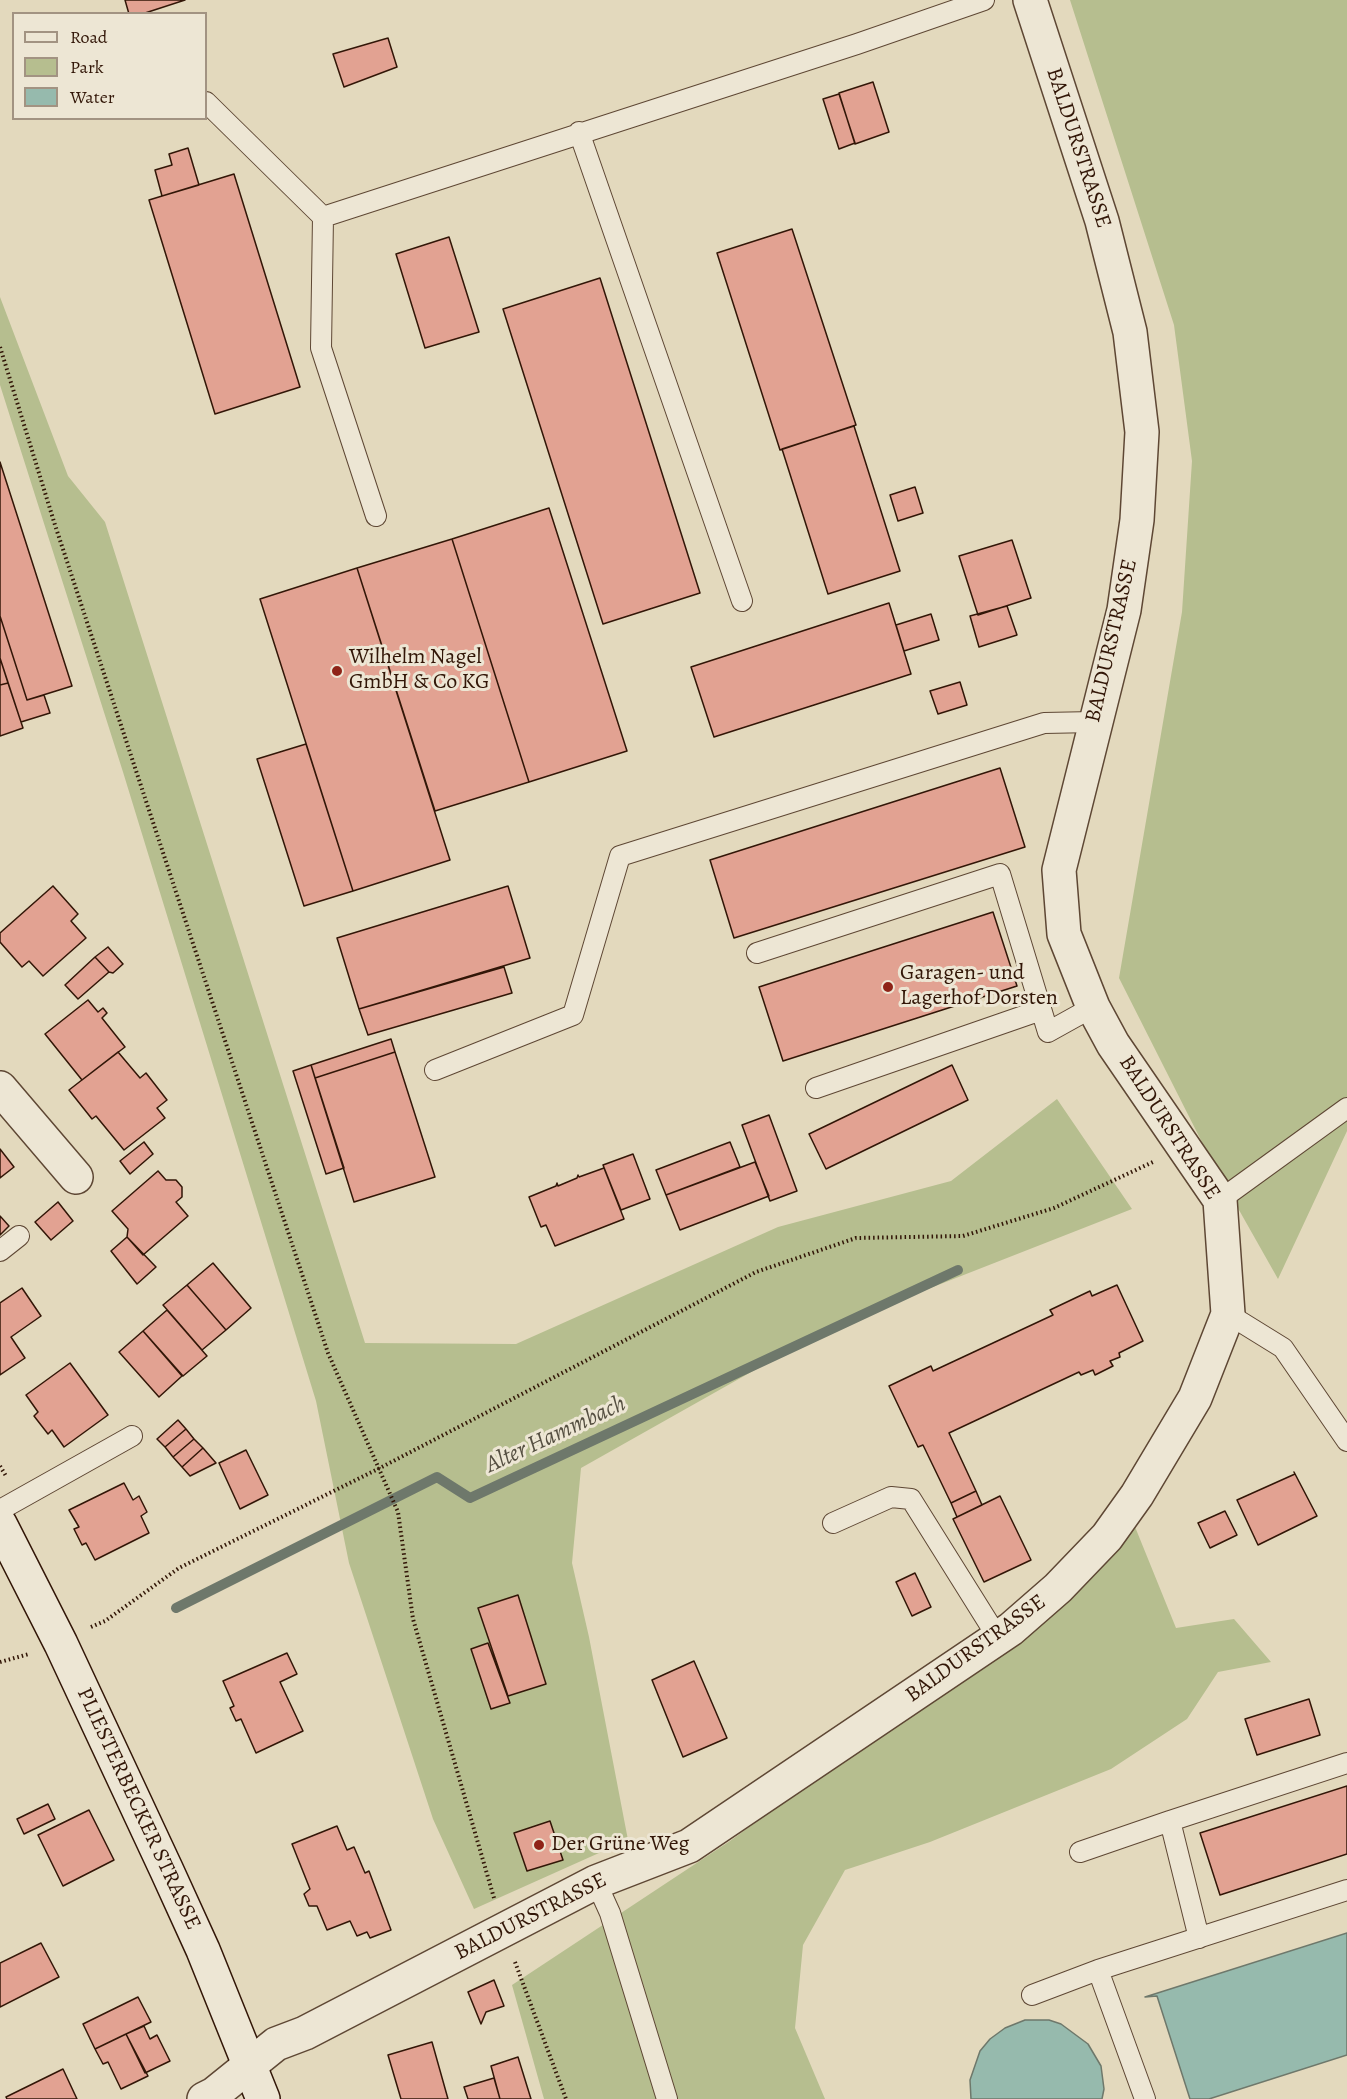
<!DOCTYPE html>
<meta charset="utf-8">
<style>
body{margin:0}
#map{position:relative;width:1347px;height:2099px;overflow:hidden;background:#e3d9bd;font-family:Alegreya,serif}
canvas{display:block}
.legend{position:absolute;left:12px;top:12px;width:195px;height:108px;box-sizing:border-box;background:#ede6d4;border:2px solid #a29382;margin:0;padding:8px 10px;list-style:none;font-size:18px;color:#321607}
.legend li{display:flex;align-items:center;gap:12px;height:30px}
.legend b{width:30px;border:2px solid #a29382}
</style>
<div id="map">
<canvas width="1347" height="2099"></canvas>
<ul class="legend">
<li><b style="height:8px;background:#ede6d4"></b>Road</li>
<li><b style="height:16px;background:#b6be8f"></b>Park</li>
<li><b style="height:16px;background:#96baad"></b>Water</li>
</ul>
</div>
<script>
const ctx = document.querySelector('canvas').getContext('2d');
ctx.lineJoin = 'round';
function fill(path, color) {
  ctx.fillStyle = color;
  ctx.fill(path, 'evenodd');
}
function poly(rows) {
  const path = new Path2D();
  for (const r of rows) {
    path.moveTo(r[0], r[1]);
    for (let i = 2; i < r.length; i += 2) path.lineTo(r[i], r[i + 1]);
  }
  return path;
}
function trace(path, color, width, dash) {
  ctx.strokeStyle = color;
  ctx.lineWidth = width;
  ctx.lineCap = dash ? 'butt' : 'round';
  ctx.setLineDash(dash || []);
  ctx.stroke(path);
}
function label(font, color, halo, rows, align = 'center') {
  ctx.font = font + ' Alegreya,serif';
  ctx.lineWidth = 6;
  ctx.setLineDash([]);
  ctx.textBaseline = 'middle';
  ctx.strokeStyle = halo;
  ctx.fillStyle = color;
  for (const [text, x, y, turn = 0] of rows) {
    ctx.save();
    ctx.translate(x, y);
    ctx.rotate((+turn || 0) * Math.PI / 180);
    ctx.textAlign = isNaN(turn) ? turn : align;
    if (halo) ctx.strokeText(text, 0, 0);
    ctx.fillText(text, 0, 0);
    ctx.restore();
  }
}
const green = poly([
 [1070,0,1347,0,1347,1131,1278,1279,1213,1164,1119,978,1182,612,1192,461,1174,325],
 [0,297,68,476,105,522,365,1343,516,1344,778,1227,951,1181,1057,1099,1132,1209,831,1327,581,1468,572,1563,589,1637,628,1840,474,1909,433,1819,349,1563,316,1401,123,772,0,385],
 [1129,1512,1176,1628,1234,1619,1271,1662,1218,1672,1187,1719,1111,1769,930,1842,845,1870,803,1945,795,2028,825,2099,544,2099,512,1985,730,1841,1011,1636]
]);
const water = poly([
 [1347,1933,1347,2055,1209,2099,1190,2099,1157,1996,1145,1997,1347,1933],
 [1025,2020,1049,2020,1061,2024,1088,2044,1101,2066,1104,2089,1102,2099,971,2099,970,2080,980,2051,990,2039,1005,2028,1025,2020]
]);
const stream = poly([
 [176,1608,437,1477,470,1498,958,1270]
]);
const building = poly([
 [125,0,185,0,142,14,129,14,125,0],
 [388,38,397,67,344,87,333,54,388,38],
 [873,82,889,132,855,144,839,93,873,82],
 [839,94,855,143,839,149,823,99,839,94],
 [188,148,199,185,162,196,155,170,172,165,169,154,188,148],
 [234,174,300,387,215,414,149,200,234,174],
 [792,229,856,425,780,450,717,253,792,229],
 [449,237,479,332,425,348,396,254,449,237],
 [600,278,700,593,603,624,503,309,600,278],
 [854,426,900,571,828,594,782,449,854,426],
 [0,462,72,686,27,700,0,616,0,462],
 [915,487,923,513,898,521,890,495,915,487],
 [549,508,627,751,529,782,452,539,549,508],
 [452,539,529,782,435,811,357,568,452,539],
 [1012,540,1031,598,978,615,959,556,1012,540],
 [357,568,450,860,353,891,260,599,357,568],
 [889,603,911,674,714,737,691,667,889,603],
 [1007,606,1017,635,979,647,970,616,1007,606],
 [931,614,939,640,904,651,896,625,931,614],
 [0,616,27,700,44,695,50,713,21,722,0,658,0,616],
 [0,658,8,683,0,685,0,658],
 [960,682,967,705,938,714,930,691,960,682],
 [8,683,23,728,0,736,0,685,8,683],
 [306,744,353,891,304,906,257,759,306,744],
 [1000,768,1025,847,734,938,710,860,1000,768],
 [53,886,78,914,71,921,86,938,43,976,29,961,22,967,0,942,0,933,53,886],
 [508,886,530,958,359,1009,337,938,508,886],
 [993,912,1017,986,783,1061,759,987,993,912],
 [108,947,123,964,113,973,109,972,95,957,108,947],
 [95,957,109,972,78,999,65,985,95,957],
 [504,967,512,993,368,1035,359,1009,504,967],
 [88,1000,98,1012,103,1008,107,1013,102,1018,125,1047,82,1080,45,1034,88,1000],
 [391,1039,395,1052,315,1078,311,1065,391,1039],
 [118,1052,140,1078,146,1073,167,1100,157,1108,165,1118,124,1150,96,1116,92,1119,69,1090,118,1052],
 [395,1052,435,1177,354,1202,315,1078,395,1052],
 [311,1065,344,1168,326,1174,293,1071,311,1065],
 [952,1065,968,1100,826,1169,809,1134,952,1065],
 [769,1115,797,1191,770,1201,742,1125,769,1115],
 [144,1142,153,1154,130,1174,120,1161,144,1142],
 [730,1142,740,1167,666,1195,656,1170,730,1142],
 [0,1149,14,1167,0,1178,0,1149],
 [633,1154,650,1199,621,1210,603,1165,633,1154],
 [755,1162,769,1196,680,1230,666,1195,755,1162],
 [604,1168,624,1219,555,1246,546,1225,541,1227,529,1197,556,1186,557,1183,558,1186,577,1178,578,1175,579,1177,604,1168],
 [158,1171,166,1180,176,1180,182,1187,182,1197,176,1202,188,1216,143,1255,127,1237,128,1229,112,1211,158,1171],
 [58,1202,73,1221,51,1240,35,1222,58,1202],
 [0,1216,9,1226,0,1235,0,1216],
 [127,1237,156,1267,137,1284,111,1251,127,1237],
 [213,1263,251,1308,226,1330,187,1285,213,1263],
 [187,1285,226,1330,202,1350,163,1305,187,1285],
 [1117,1285,1143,1341,1119,1353,1120,1357,1110,1361,1113,1366,1095,1375,1093,1370,1081,1375,1079,1372,949,1433,976,1491,951,1503,923,1445,918,1447,889,1386,931,1366,933,1371,1053,1315,1050,1310,1090,1291,1092,1296,1117,1285],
 [22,1288,41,1316,11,1337,25,1358,0,1375,0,1303,22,1288],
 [167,1310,207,1356,183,1376,143,1331,167,1310],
 [143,1331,182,1376,159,1397,119,1352,143,1331],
 [70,1363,108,1415,64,1447,52,1430,48,1434,34,1416,38,1412,26,1395,70,1363],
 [178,1420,186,1429,165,1447,157,1439,178,1420],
 [186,1429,194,1439,173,1457,165,1447,186,1429],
 [194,1439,203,1448,182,1467,173,1457,194,1439],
 [203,1448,216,1463,190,1476,182,1467,203,1448],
 [246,1450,268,1495,240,1509,219,1463,246,1450],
 [1294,1472,1317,1516,1258,1545,1237,1500,1295,1474,1294,1472],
 [124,1483,133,1500,139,1496,147,1512,141,1516,149,1533,95,1560,86,1543,82,1545,74,1529,79,1527,69,1510,124,1483],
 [976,1491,982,1505,957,1517,951,1503,976,1491],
 [1000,1496,1031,1560,984,1582,953,1519,1000,1496],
 [1225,1511,1237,1535,1210,1548,1198,1523,1225,1511],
 [915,1573,931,1607,912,1616,896,1582,915,1573],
 [518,1595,546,1684,508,1696,478,1608,518,1595],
 [488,1643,510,1703,491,1709,471,1649,488,1643],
 [287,1653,297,1674,280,1682,303,1731,256,1753,241,1719,236,1721,230,1708,234,1706,223,1681,287,1653],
 [694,1661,727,1738,683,1757,652,1680,694,1661],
 [1309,1699,1320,1735,1257,1755,1245,1719,1309,1699],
 [1347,1786,1347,1854,1220,1895,1200,1833,1347,1786],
 [48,1804,55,1819,24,1834,17,1819,48,1804],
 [89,1810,114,1860,63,1886,38,1835,89,1810],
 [550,1821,563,1860,527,1871,514,1833,550,1821],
 [337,1826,347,1850,354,1847,365,1873,369,1871,391,1930,370,1938,367,1932,357,1936,350,1921,327,1930,317,1906,309,1906,304,1894,310,1889,292,1844,337,1826],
 [41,1943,59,1977,0,2007,0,1963,41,1943],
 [494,1980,504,2006,486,2012,481,2024,468,1992,494,1980],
 [138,1997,151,2022,95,2049,83,2024,138,1997],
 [144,2026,150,2039,157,2035,170,2061,145,2073,126,2034,144,2026],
 [126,2034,148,2076,121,2089,108,2062,103,2064,95,2049,126,2034],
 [432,2042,448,2099,401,2099,388,2055,432,2042],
 [518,2057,531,2099,500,2099,491,2066,518,2057],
 [63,2069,77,2099,7,2099,6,2097,63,2069],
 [494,2078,500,2099,468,2099,464,2087,494,2078]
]);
const path = poly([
 [0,347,55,525,328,1353,398,1512,413,1619,494,1898],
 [0,1466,6,1476],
 [91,1627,105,1621,179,1568,378,1469,756,1272,856,1238,963,1236,1054,1208,1153,1162],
 [0,1662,29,1654],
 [515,1962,566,2099]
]);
const lane = poly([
 [206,102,323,217,857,44,984,0],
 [579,132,742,601],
 [323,217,321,348,376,516],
 [757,953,1000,874,1048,1032,1093,1007],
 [435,1070,573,1015,620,856,1044,723,1094,722],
 [816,1088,1041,1010],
 [1220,1200,1347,1108],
 [0,1251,19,1236],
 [1228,1314,1283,1348,1347,1441],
 [0,1510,132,1436],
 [833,1523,891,1497,911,1499,998,1638],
 [1170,1821,1347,1763],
 [1080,1852,1170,1821,1199,1938],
 [596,1882,610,1913,667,2099],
 [1098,1970,1347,1890],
 [1032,1995,1098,1970,1145,2099]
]);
const street = poly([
 [0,1088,76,1177],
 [204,2099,214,2094,276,2044,305,2033,596,1882,689,1846,1011,1629,1058,1588,1107,1537,1137,1495,1195,1398,1228,1314,1220,1200,1113,1044,1093,1007,1064,934,1059,870,1124,610,1137,520,1142,432,1130,332,1102,221,1030,0]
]);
const secondary = poly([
 [0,1524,61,1644,167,1871,203,1950,263,2099]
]);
const markers = [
 [337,671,6,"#8f2418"],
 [888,987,6,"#8f2418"],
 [539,1845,6,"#8f2418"]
];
const streetNames = [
 ["BALDURSTRASSE",1078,148,72],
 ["BALDURSTRASSE",1112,641,-77],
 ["BALDURSTRASSE",1169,1128,57],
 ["BALDURSTRASSE",976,1649,-36],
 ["PLIESTERBECKER STRASSE",138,1809,65],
 ["BALDURSTRASSE",531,1917,-27]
];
const poiNames = [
 ["Wilhelm Nagel",349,658],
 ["GmbH & Co KG",349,683],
 ["Garagen- und",900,974],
 ["Lagerhof Dorsten",900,999],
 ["Der Grüne Weg",551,1845]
];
const waterNames = [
 ["Alter Hammbach",556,1435,-25]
];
fill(green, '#b6be8f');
fill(water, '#96baad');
trace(water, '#6e786b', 1.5);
trace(stream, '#6e786b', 10);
fill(building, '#e2a292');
trace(building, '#321607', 1.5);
trace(lane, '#5e4734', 22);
trace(street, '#5e4734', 36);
trace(secondary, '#321607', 36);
trace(path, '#321607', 4, [1.5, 3]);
trace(lane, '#ede6d4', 20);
trace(street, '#ede6d4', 33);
trace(secondary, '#ede6d4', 33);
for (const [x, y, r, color] of markers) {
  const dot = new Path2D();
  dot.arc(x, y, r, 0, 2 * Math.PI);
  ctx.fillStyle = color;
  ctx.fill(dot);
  trace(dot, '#ede6d4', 2);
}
label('22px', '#321607', '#ede6d4', streetNames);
label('22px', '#321607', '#ede6d4', poiNames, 'left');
label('italic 24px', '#554f41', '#ede6d4', waterNames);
</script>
